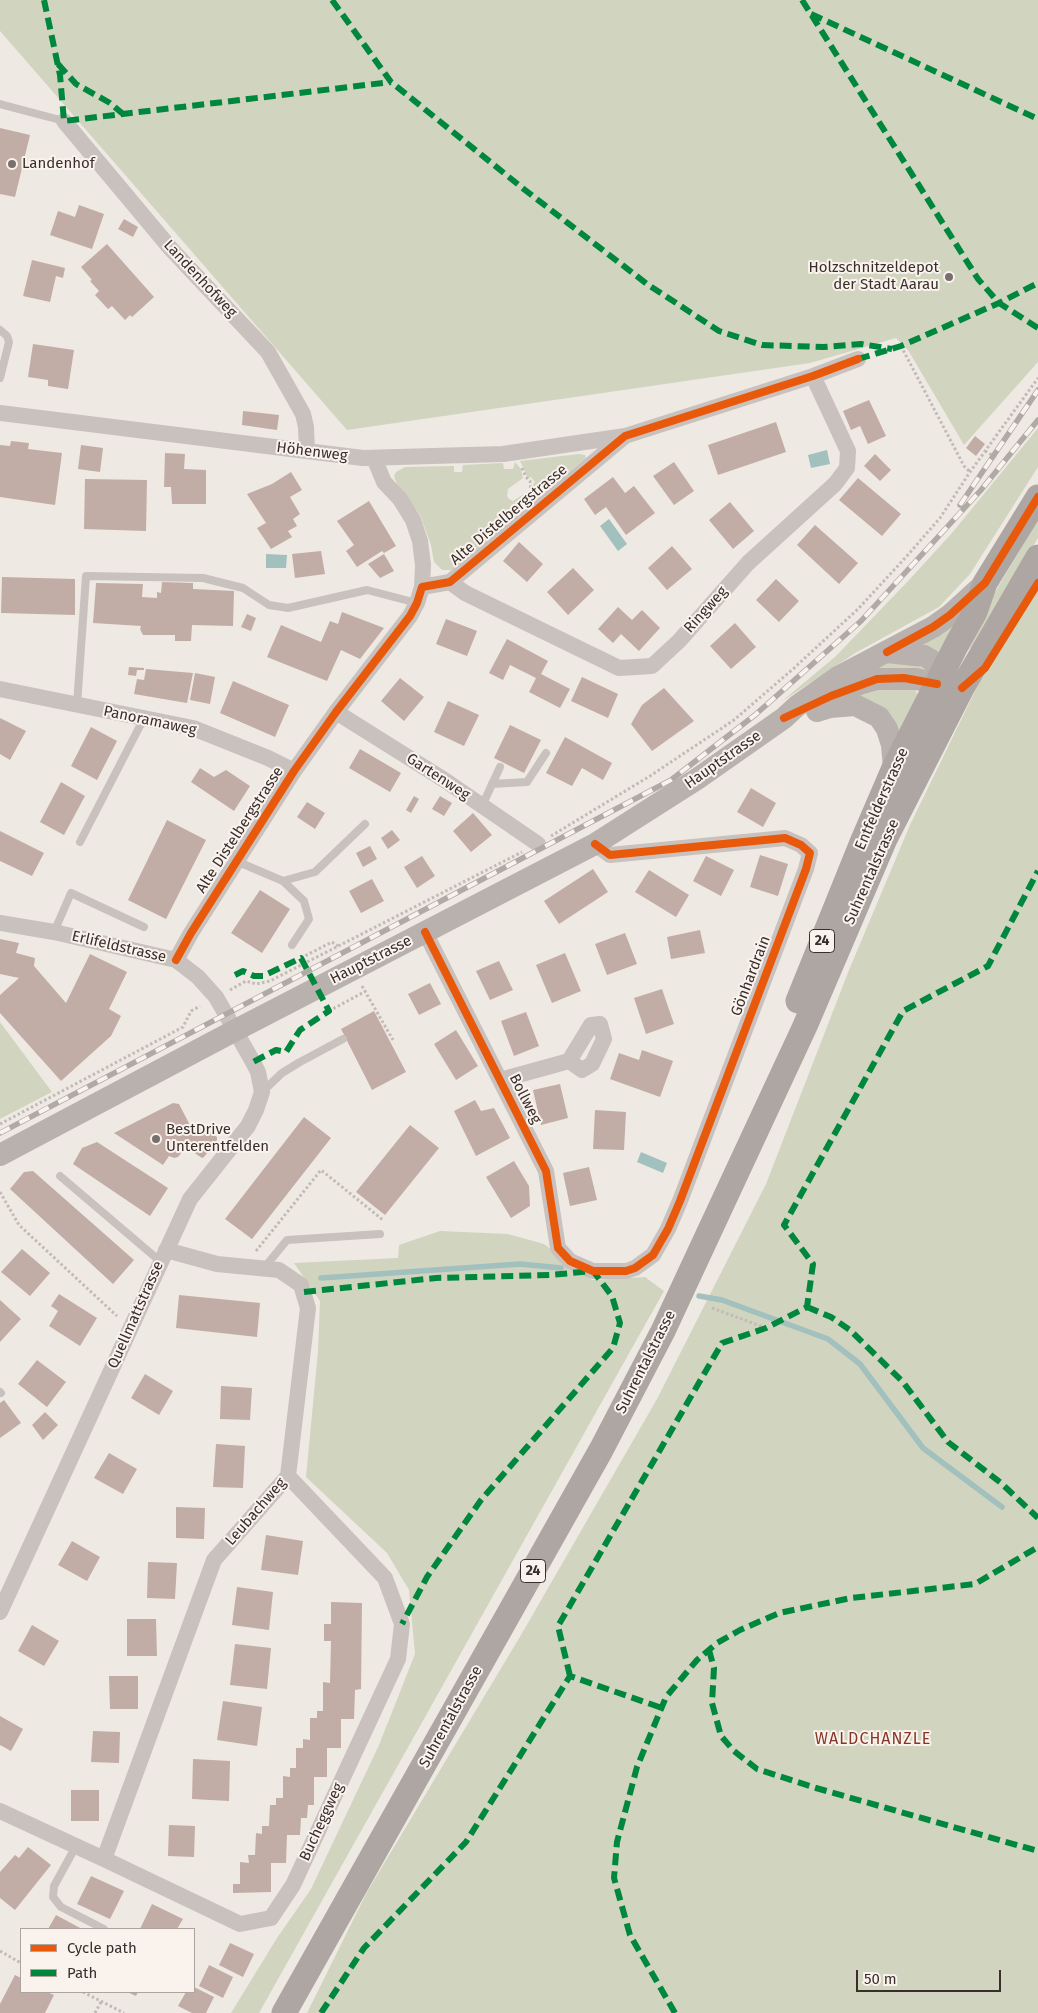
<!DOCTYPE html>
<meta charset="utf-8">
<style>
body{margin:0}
#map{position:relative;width:1038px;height:2013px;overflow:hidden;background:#efe9e4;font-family:"Fira Sans",sans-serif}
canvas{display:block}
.legend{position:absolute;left:20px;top:1928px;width:175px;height:65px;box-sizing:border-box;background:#faf3ed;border:1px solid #ada49f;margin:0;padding:6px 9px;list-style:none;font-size:15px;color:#392e2b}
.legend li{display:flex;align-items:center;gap:10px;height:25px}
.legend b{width:25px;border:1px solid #ada49f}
.scale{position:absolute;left:856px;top:1970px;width:145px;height:22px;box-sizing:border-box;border:2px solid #392e2b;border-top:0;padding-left:6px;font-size:15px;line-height:18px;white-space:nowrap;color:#392e2b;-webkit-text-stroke:4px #faf3ed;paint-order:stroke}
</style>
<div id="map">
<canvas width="1038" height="2013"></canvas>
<ul class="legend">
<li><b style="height:6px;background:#e8590c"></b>Cycle path</li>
<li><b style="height:6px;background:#00873e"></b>Path</li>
</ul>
<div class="scale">50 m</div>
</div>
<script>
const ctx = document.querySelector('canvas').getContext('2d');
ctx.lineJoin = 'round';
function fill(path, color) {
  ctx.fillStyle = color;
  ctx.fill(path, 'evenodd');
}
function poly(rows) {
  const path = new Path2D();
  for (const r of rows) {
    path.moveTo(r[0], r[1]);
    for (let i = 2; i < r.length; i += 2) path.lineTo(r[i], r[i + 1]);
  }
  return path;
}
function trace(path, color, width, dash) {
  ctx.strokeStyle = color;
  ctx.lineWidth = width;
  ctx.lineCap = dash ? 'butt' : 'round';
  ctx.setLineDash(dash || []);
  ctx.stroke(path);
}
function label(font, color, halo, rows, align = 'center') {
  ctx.font = font + ' "Fira Sans",sans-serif';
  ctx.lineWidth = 4;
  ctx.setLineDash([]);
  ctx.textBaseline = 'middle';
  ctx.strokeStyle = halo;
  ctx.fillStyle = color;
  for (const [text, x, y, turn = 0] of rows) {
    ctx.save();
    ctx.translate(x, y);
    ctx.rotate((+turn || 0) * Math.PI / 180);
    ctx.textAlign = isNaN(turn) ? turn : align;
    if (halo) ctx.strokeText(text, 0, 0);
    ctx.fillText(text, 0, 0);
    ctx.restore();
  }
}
const green = poly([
 [0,0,1038,0,1038,362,964,445,908,350,896,338,810,363,347,430,0,31],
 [1038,428,1038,467,970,574,939,607,857,652,781,702,836,656,909,580,952,533],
 [579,454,585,455,586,458,534,500,531,487,535,482,531,477,528,478,520,461],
 [515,462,521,469,523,478,508,489,507,496,509,499,513,501,527,492,531,502,456,568,452,570,442,570,434,562,431,545,420,515,397,484,394,476,396,472,405,467,454,466,454,472,462,472,463,465,503,463,504,469,513,469],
 [1038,520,1038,538,976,642,959,660,951,666],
 [1038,582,1038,2013,307,2013,367,1892,521,1635,657,1399,766,1184,849,970,910,825,978,685],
 [959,620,941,653,920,645],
 [890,662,910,662,928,671,866,672],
 [883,686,914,688,918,695,900,735,851,698],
 [0,1022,52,1092,0,1119],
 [440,1231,508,1234,544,1244,592,1280,645,1277,664,1291,259,2013,231,2013,277,1938,311,1889,379,1745,415,1654,409,1590,387,1553,306,1477,318,1351,320,1301,294,1263,398,1258,399,1245]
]);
const water = poly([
 [827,450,830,464,811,468,808,455],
 [609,519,627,544,618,551,600,526],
 [266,554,287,555,286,568,266,568],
 [641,1152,667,1163,663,1173,637,1162]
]);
const stream = poly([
 [321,1278,520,1264,561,1268],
 [699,1296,722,1300,828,1339,860,1364,923,1448,1002,1507]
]);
const building = poly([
 [0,128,30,135,15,197,0,194],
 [79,205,104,214,92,249,50,235,58,211,75,217],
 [124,219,138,227,133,237,118,229],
 [107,244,154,297,132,317,130,315,125,320,112,306,108,309,95,295,99,291,90,281,92,280,81,267],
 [32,260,65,268,63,278,56,276,50,302,23,296],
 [33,344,74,350,68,389,48,386,48,380,28,377],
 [869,400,886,436,868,444,860,426,851,430,843,411],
 [243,411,279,415,277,430,242,425],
 [776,422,786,452,718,475,708,445],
 [975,436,985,444,976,456,966,448],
 [11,441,29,443,28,449,62,453,55,505,0,497,0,445,10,446],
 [81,445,103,448,100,472,78,469],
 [165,453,185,454,184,469,206,470,206,504,172,504,171,487,164,487],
 [875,454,891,470,880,481,864,466],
 [674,462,694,491,674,505,653,476],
 [291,472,302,490,290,497,300,514,293,519,297,526,288,531,292,537,271,549,257,528,266,523,247,494,272,484],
 [613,477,625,493,634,486,655,513,626,535,606,507,595,515,584,499],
 [858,478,901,514,882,536,839,500],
 [85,479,147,480,146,531,84,529],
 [369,501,396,546,384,553,382,551,357,567,346,551,354,545,337,521],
 [730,502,754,531,733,549,709,520],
 [815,525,858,563,839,584,797,545],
 [519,542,543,564,527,582,503,561],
 [672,546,692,569,667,590,648,568],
 [321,551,325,574,295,578,292,554],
 [384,554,394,571,380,578,368,564],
 [573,568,594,590,568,615,547,592],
 [2,577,75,579,75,615,1,613],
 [776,579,799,601,779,622,756,600],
 [162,582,193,583,193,589,234,591,233,626,192,625,191,641,175,641,175,635,143,635,140,629,141,626,93,623,96,583,143,584,142,597,157,598,157,592,161,593],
 [618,607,632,620,642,610,660,628,639,651,621,634,613,643,598,629],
 [342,612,384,628,360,659,341,650,327,681,267,657,281,625,321,642,330,621,338,624],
 [247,614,256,618,251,631,241,627],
 [446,619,477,631,467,656,436,644],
 [735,623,756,647,731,669,710,646],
 [507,639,548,661,541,674,570,689,560,708,529,692,536,678,510,665,503,680,489,673],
 [129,667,144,668,144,670,137,670,136,676,128,675],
 [146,669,193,673,187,703,134,694,137,679,144,680],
 [195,673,215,677,210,704,190,700],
 [582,677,618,694,608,718,571,701],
 [400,678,424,697,404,721,381,701],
 [233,681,289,705,275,737,220,713],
 [664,688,694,721,652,751,631,724,642,705],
 [448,701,479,715,464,746,434,732],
 [0,718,26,731,10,760,0,754],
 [510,725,541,740,524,773,494,758],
 [91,727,117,741,97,780,71,766],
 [565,737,612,763,603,780,582,768,572,786,546,773],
 [360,749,401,773,390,792,349,768],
 [200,768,214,777,226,770,250,786,234,811,191,782],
 [61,782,85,796,64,835,40,822],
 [751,788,776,803,763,827,737,812],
 [414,796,419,799,411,813,406,810],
 [440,796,452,803,444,816,432,809],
 [307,802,325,813,315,829,297,817],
 [473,813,492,835,471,852,453,831],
 [167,820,206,840,166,919,128,900],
 [392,830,400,840,388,849,381,838],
 [0,831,44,853,32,876,0,861],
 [370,846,377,859,363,867,356,853],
 [760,855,788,864,778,896,750,887],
 [422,856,435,876,417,888,404,867],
 [706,856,734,870,721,896,693,881],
 [593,869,608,892,559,924,544,901],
 [649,870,689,895,676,917,635,892],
 [372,879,384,901,361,913,349,891],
 [260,890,290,909,262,953,231,933],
 [700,930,705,953,671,959,667,937],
 [625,933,637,964,607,975,595,944],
 [0,939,19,943,16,953,35,958,34,966,66,1003,90,954,127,972,109,1009,121,1016,111,1036,61,1081,0,1013,0,995,19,978,0,974],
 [565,953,581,991,552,1003,536,965],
 [499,961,513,990,490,1000,476,971],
 [430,983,441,1004,419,1015,408,994],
 [662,989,674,1024,646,1034,634,998],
 [374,1011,406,1072,372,1090,341,1029],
 [526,1012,539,1046,514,1056,501,1021],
 [456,1030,478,1066,456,1080,434,1044],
 [642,1050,673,1061,660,1097,610,1079,619,1053,639,1060],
 [560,1084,568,1118,541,1125,533,1090],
 [475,1100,481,1111,494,1108,510,1138,476,1156,454,1111],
 [173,1103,179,1104,192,1129,204,1128,217,1137,217,1140,204,1157,202,1158,186,1147,178,1157,174,1158,169,1156,163,1165,114,1133],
 [595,1110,626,1112,624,1150,593,1149],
 [304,1117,331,1138,252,1239,225,1219],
 [410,1125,439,1148,385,1215,356,1192],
 [97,1142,168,1188,150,1216,73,1164,82,1148],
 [514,1161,529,1186,530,1206,511,1218,486,1177],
 [589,1167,597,1200,570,1206,563,1173],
 [33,1171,134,1260,113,1284,10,1189,24,1172],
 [22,1249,50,1273,30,1296,1,1272],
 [59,1294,97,1318,80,1346,49,1326,58,1311,51,1306],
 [179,1295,260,1303,257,1337,176,1328],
 [0,1300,21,1319,0,1342],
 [37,1360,66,1382,47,1407,18,1384],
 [145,1374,173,1391,159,1415,131,1398],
 [221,1386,252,1388,250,1420,220,1419],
 [4,1400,21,1423,0,1438,0,1403],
 [45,1412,58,1425,43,1440,32,1425],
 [216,1444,245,1446,243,1488,213,1487],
 [109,1453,137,1469,123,1494,94,1478],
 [176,1507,205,1508,204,1539,176,1538],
 [266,1535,303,1541,298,1575,261,1570],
 [72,1541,100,1557,87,1581,58,1565],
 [148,1562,177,1563,175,1599,147,1598],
 [237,1587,273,1592,269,1630,232,1625],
 [331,1602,362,1603,361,1689,355,1690,354,1719,341,1719,341,1748,327,1748,327,1777,314,1777,314,1805,308,1805,307,1818,301,1818,300,1835,287,1835,286,1863,271,1863,271,1892,233,1893,233,1884,240,1884,240,1862,249,1863,248,1855,255,1855,256,1833,262,1834,262,1826,269,1826,270,1805,276,1805,276,1798,283,1798,283,1776,290,1777,290,1768,296,1768,296,1748,303,1748,303,1739,310,1740,310,1718,317,1718,317,1711,323,1711,323,1682,330,1683,331,1641,324,1641,324,1624,331,1624],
 [127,1619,156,1619,157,1656,127,1656],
 [32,1625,59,1641,44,1666,18,1651],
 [235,1644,271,1648,267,1689,230,1685],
 [109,1676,138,1676,138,1709,110,1709],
 [223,1701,262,1707,257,1746,217,1740],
 [0,1716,23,1729,11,1751,0,1745],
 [93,1731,120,1732,119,1763,91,1762],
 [193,1759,230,1761,229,1801,192,1799],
 [71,1790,99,1790,99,1821,71,1821],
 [169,1825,195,1826,194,1857,168,1856],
 [28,1847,51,1865,15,1910,0,1898,0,1872,15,1855,19,1858],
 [91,1876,124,1891,110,1919,77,1904],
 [152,1904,183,1919,177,1929,140,1929],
 [56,1915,82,1929,48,1929],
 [230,1943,254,1954,243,1977,219,1965],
 [209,1965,233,1977,223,1998,199,1986],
 [15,1975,21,1978,21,1992,47,1992,54,1995,45,2013,0,2013,0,2004],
 [194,1987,214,1997,206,2013,192,2013,178,2006,186,1992,194,1992],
 [127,1992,138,1992,136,1996]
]);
const path = poly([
 [901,346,964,466,970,472],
 [985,451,997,458],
 [522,468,526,477,530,481,531,492],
 [551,836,650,776,734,720,793,669,858,609,906,557,940,518,970,472,1038,378],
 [301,958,332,942,338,946],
 [362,986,393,1040],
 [230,990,246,981,256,984,270,981,522,852],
 [329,1011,366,991],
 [0,1124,183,1027,191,1011,200,1006],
 [0,1192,19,1225,117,1316],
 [256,1251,321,1170,383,1220],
 [712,1308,766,1328],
 [0,1951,21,1963],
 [83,1992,124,2013],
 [95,2013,102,2000]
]);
const lane = poly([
 [0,104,64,121],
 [0,330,7,336,9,342,0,378],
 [77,705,86,576,203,578,243,588,269,605,288,608,367,590,417,603],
 [492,784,527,782,546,753],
 [482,806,500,767],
 [80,842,144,718],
 [236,861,283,881,315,872,365,824],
 [283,881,304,901,309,919,292,945],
 [54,932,71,893,144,927],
 [262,1092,282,1073,300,1062,343,1039],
 [60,1176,161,1262],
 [264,1268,287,1240,380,1234],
 [0,1392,1,1393],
 [76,1846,54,1886,53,1897,61,1907,104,1929]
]);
const street = poly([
 [64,121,171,249,268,352,303,414,306,427,307,451],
 [0,413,363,458,503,454,625,436],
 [374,458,384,482,400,499,413,520,420,541,423,565,422,587],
 [450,582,465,593,619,668,652,666,679,641,748,563,835,484,847,468,848,451,813,376],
 [0,689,193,728,268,758,294,771],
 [336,712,446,781,538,844],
 [0,923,54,932,176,960,198,977,216,997,253,1062,258,1072,262,1092,256,1110,248,1126,190,1199,0,1612],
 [425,932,546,1171,558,1248,570,1261,593,1271,626,1271,635,1268,653,1255,668,1229,680,1201,806,869,810,853,801,845,785,838,610,855,595,844],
 [176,960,191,933,294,771,336,712,410,616,417,603,422,587,450,582,625,436,813,376,858,359],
 [500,1080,569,1061,591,1025,600,1024,604,1039,592,1064,582,1070,569,1061],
 [0,1811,104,1859,240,1924,271,1918,293,1885,398,1659,402,1624,385,1578,288,1476],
 [104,1859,214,1560,288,1476,308,1308,301,1285,279,1270,217,1264,166,1250]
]);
const secondary = poly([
 [887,652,924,656,931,660,956,683],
 [821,700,859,684,877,679,916,679,954,687],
 [817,711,830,707,855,705,879,717,887,729,892,745,894,768],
 [0,1155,234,1031,595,844,697,779,784,718,797,706,838,677,933,627,950,615,985,583]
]);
const primary = poly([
 [798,1001,863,840,894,768,958,642,975,612,985,583,1038,497],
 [284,2013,601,1450,663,1331,805,1026,885,839,962,688,1038,557]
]);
const rail = poly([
 [960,505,1038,390],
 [0,1133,671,780,755,715,861,621,981,490,1038,420]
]);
const quiet = poly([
 [44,0,60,75,64,121,391,82],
 [332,0,391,82,525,190,647,284,719,331,762,345,823,347,861,344,892,349],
 [802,0,978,279,999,303,1038,328],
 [811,14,1038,119],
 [58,64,76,84,110,103,123,114],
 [858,359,901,346,999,303,1038,283],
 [235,975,243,971,254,976,263,976,301,958,329,1011,300,1030,286,1052,276,1050,253,1062],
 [304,1292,436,1278,550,1275,593,1271,612,1296,620,1323,613,1348,481,1500,427,1577,402,1624],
 [807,1307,831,1317,850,1330,903,1382,948,1442,1001,1483,1038,1518],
 [709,1650,714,1668,712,1703,721,1736,734,1751,757,1769,816,1788,1038,1851],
 [570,1676,558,1626,722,1343,766,1328,807,1307,813,1264,784,1225,903,1011,988,966,1038,871],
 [321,2013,364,1948,466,1842,570,1676,662,1708],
 [675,2013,630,1935,614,1878,617,1842,637,1767,666,1697,697,1660,717,1643,740,1630,779,1613,851,1598,975,1584,1038,1547]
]);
const cycleway = poly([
 [887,652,933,627,950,615,985,583,1038,497],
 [962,688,985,668,1038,583],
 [784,718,831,696,877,679,904,678,937,684],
 [425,932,546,1171,558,1248,570,1261,593,1271,626,1271,635,1268,653,1255,668,1229,680,1201,806,869,810,853,801,845,785,838,610,855,595,844],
 [176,960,191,933,294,771,336,712,410,616,417,603,422,587,450,582,625,436,813,376,858,359]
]);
const markers = [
 [12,164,5,"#796f6c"],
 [949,277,5,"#796f6c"],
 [156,1139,5,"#796f6c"]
];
const shields = [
 [822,941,25],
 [533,1571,25]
];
const shieldNames = [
 ["24",822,941],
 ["24",533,1571]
];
const poiNames = [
 ["Landenhof",22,164],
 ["Holzschnitzeldepot",939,268,"right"],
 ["der Stadt Aarau",939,285,"right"],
 ["BestDrive",166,1130],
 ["Unterentfelden",166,1147]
];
const streetNames = [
 ["Landenhofweg",200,279,47],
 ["Höhenweg",312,452,7],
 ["Alte Distelbergstrasse",509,515,-40],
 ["Ringweg",706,610,-48],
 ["Panoramaweg",150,721,12],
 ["Hauptstrasse",723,760,-35],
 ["Gartenweg",438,777,33],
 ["Entfelderstrasse",882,799,-66],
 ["Alte Distelbergstrasse",240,830,-57],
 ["Suhrentalstrasse",872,872,-66],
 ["Erlifeldstrasse",119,947,13],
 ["Hauptstrasse",371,960,-27],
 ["Gönhardrain",751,976,-69],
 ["Bollweg",525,1099,63],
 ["Quellmattstrasse",136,1315,-66],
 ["Suhrentalstrasse",646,1362,-63],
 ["Leubachweg",256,1512,-49],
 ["Suhrentalstrasse",451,1717,-61],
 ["Bucheggweg",322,1822,-65]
];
const neighbourhoodNames = [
 ["WALDCHANZLE",873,1740]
];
fill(green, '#d1d4bf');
fill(water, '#a1c0be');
trace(stream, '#a1c0be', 5.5);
fill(building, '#c2aca6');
trace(path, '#c1bab5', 3, [2.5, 2.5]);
trace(lane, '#c8c1bd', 8);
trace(street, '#c8c1bd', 16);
trace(secondary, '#b9b1ad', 22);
trace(primary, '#ada6a2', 25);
trace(rail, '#b0aaa7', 5.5);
trace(rail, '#faf3ed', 4, [11]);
trace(quiet, '#00873e', 6, [12, 6]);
trace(cycleway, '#e8590c', 8);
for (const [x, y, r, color] of markers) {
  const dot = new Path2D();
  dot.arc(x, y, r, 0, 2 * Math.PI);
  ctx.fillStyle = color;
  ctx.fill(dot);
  trace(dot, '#faf3ed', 2);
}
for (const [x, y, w] of shields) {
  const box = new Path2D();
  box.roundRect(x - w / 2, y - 11.5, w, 23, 4);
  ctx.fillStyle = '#faf3ed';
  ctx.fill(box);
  trace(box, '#392e2b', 1);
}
label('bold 14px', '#392e2b', null, shieldNames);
label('15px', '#392e2b', '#faf3ed', poiNames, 'left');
label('15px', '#392e2b', '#faf3ed', streetNames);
ctx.letterSpacing = '1px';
label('16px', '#863626', '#faf3ed', neighbourhoodNames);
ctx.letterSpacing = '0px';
</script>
